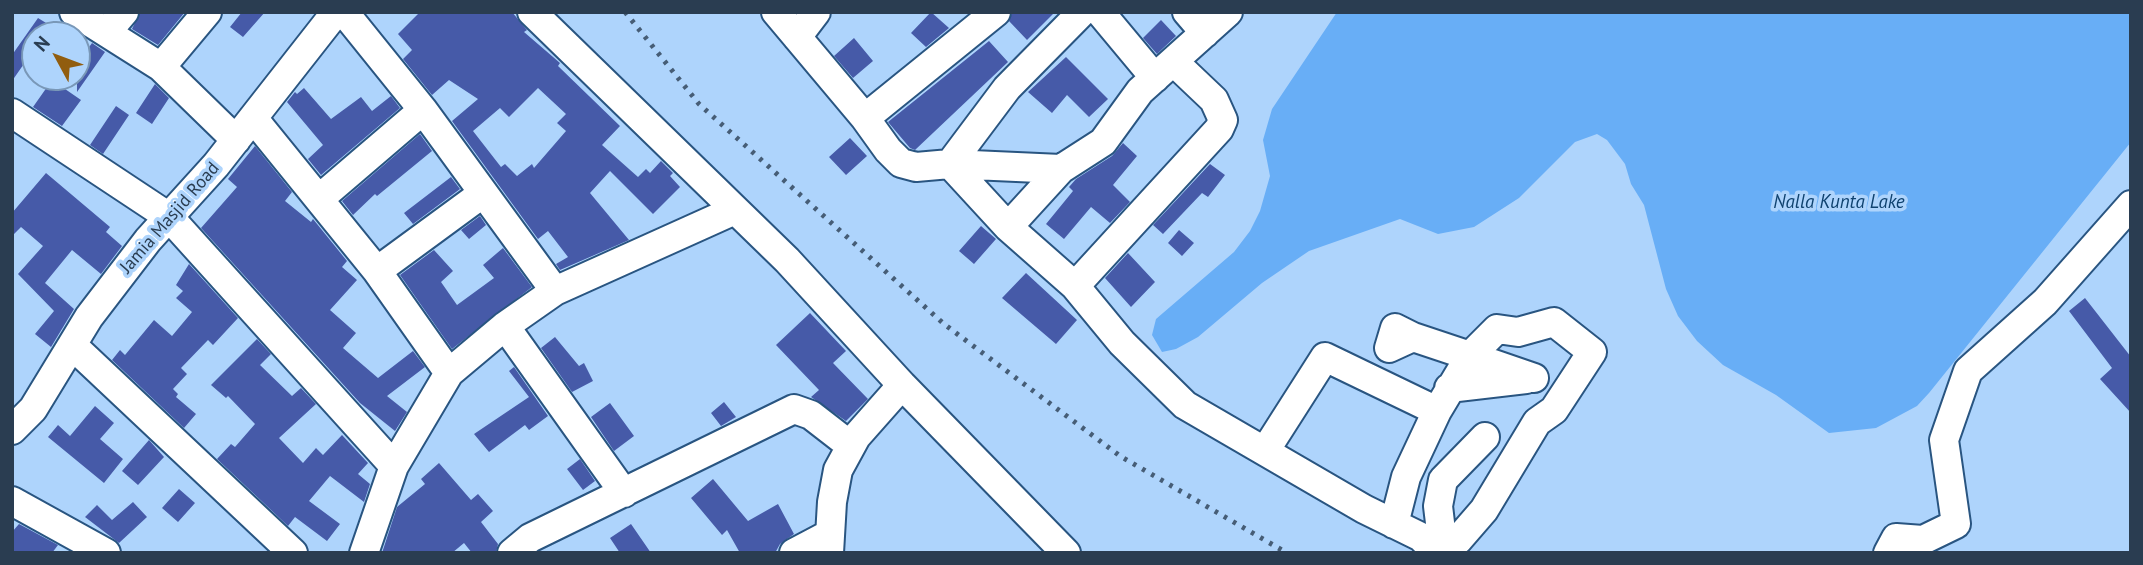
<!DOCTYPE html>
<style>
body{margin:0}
#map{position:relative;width:2143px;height:565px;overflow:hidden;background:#aed4fc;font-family:"PT Sans",sans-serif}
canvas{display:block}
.frame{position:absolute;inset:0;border:14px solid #2a3d51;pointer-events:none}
.north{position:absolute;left:21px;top:21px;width:70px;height:70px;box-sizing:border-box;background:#aed4fc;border:2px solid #7998b8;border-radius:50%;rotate:311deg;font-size:19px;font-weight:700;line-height:28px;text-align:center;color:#2a3d51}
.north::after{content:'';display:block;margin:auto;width:24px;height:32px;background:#915d0f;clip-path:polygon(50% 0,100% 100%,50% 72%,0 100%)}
</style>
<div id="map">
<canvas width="2143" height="565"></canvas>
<div class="frame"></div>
<div class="north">N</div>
</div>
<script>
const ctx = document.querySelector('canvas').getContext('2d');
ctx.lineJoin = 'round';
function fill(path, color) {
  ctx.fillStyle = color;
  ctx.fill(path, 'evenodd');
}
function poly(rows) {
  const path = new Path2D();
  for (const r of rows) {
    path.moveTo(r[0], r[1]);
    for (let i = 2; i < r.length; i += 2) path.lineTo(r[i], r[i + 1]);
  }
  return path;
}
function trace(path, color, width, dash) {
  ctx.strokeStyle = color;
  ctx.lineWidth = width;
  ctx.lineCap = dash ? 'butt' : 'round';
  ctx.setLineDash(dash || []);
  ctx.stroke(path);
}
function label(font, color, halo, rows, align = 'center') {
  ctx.font = font + ' "PT Sans",sans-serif';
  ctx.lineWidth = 7;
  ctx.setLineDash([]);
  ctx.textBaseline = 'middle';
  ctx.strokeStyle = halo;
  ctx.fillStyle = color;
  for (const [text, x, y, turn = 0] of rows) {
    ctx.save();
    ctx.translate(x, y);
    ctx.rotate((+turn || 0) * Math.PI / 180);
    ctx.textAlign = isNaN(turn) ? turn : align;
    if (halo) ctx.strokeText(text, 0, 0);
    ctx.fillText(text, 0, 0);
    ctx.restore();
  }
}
const water = poly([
 [1337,12,2131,12,2131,142,1929,393,1917,406,1876,428,1829,433,1776,395,1723,365,1697,341,1678,316,1666,289,1644,205,1631,184,1625,164,1607,140,1597,134,1575,142,1519,198,1474,227,1438,234,1400,219,1309,251,1262,283,1198,337,1176,349,1162,352,1152,335,1156,319,1234,252,1250,231,1260,211,1270,176,1263,140,1272,109]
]);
const building = poly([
 [140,12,185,12,158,45,132,29],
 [242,12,265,12,243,37,230,27],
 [420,12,512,12,527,30,524,32,560,63,558,66,620,126,602,145,638,177,646,169,650,173,661,161,673,173,670,176,680,187,653,214,610,171,590,193,629,240,560,270,556,264,568,257,548,231,538,239,452,121,478,99,449,80,432,95,403,59,412,50,398,34],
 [538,88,566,114,557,123,566,131,534,168,532,164,517,176,505,164,501,167,473,131,500,108,509,117],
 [931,12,949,28,926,47,911,33],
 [1012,12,1055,12,1027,40,1009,21],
 [38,18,51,26,44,35,35,35,35,48,12,81,12,55],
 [1161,20,1176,36,1157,54,1143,38],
 [854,38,873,61,853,78,834,56],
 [989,41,1008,62,915,150,910,148,888,122],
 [92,43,105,52,77,92,77,64],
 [1066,57,1108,99,1089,117,1067,95,1052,113,1028,92],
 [52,80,81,100,62,126,33,107],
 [155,84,169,98,152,124,136,113],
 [304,88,331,119,361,97,372,111,391,96,400,108,321,175,308,159,323,145,287,102,295,92,297,94],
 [116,106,129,115,103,154,90,145],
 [420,134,432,151,377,196,375,194,353,215,342,201],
 [850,138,867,156,846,175,829,157],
 [1123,143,1137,156,1113,185,1130,202,1110,223,1091,207,1064,239,1046,224,1073,191,1069,187,1076,179,1112,156],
 [255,146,292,192,285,201,311,222,313,219,347,261,342,267,357,280,330,310,356,333,343,348,378,378,413,351,425,367,387,396,407,412,395,431,360,403,201,228,237,187,228,179],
 [1210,164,1225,175,1208,197,1202,193,1163,234,1153,225],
 [46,173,110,227,106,232,122,246,101,274,72,250,45,283,74,309,51,347,35,334,54,311,18,274,43,246,21,227,12,236,12,213],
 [451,177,460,189,413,224,404,213],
 [480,216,486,225,469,239,461,230],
 [981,226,996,239,974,264,959,251],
 [1179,230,1194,243,1182,256,1168,243],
 [503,248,532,287,452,349,400,275,434,250,453,271,441,282,457,305,494,278,483,265],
 [1128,253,1155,282,1131,307,1105,278],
 [189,264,238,318,213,345,208,340,181,368,187,374,173,389,178,394,176,397,196,414,184,428,112,360,120,350,125,355,154,320,172,336,192,312,176,298,183,291,176,285],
 [1026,273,1077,320,1056,344,1002,298],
 [2085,298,2131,357,2131,413,2100,379,2112,368,2069,311],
 [810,313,846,351,833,363,868,399,846,421,811,397,819,390,776,345],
 [555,337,579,366,584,363,593,381,572,392,541,348],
 [257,339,271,354,260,365,292,396,301,388,316,404,279,438,303,463,316,448,323,455,342,435,368,463,358,474,370,484,364,502,330,476,309,501,340,524,327,541,295,517,288,526,217,459,231,444,235,447,255,424,228,396,226,398,211,385],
 [514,367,548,416,529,430,525,425,489,452,474,434,529,397,509,371],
 [724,402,736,417,721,426,711,413],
 [610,403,634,436,614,451,591,417],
 [95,406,114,423,100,439,123,459,104,483,48,437,58,425,70,436],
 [149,440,164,457,138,485,122,471],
 [580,459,595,481,583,490,567,469],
 [439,463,471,500,478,494,493,511,481,522,498,544,496,553,472,553,464,543,452,553,382,553,397,507,425,484,421,479],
 [713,479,748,521,778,504,794,534,780,544,775,553,740,553,727,530,722,535,691,498],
 [179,489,195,503,178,522,162,508],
 [133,502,147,517,119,543,85,517,97,505,112,520],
 [19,524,58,545,52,553,12,553,12,532],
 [631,524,651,553,620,553,610,538]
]);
const minor = poly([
 [74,12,161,67,236,140],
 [344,12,423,110,555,291],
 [532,12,787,260,902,385,1066,553],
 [776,12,865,118,888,150,901,163,916,167,950,164,1008,227,1075,286,1122,343,1185,405,1364,509,1421,537,1430,546,1443,548,1458,540,1484,510,1537,422,1554,410,1592,352,1554,322,1518,332,1497,329,1470,356,1534,378],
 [1100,12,1155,78],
 [1187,12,1205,33],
 [107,32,124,12],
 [797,37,816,12],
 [161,67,207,12],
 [12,113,169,217,394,466,449,373,377,271,253,118],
 [865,118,996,12],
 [950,164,1007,88,1082,12],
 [950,164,1061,169],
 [319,199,423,110],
 [1008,227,1061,169,1103,142,1140,91,1228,12],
 [377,271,482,194],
 [1075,286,1219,129,1223,120,1214,100,1174,62],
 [505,326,624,493],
 [1413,337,1389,348,1395,328,1413,337,1470,356,1437,411],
 [72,345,293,553],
 [449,373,505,326,555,291,735,210],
 [1449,388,1526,379],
 [12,430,33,409,89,317,148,240,216,165,336,12],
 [1265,451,1325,357,1437,411,1406,477,1394,524],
 [12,501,106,553],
 [1443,548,1438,506,1443,480,1485,437],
 [364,553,394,466],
 [512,553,530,538,794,409,811,415,851,446],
 [794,553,830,534],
 [829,553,832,502,838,470,856,437,902,385],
 [1888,553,1896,538,1923,540,1956,524,1944,440,1968,371,2045,302,2131,205]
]);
const rail = poly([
 [625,12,699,104,944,324,1120,456,1287,553]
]);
const streetNames = [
 ["Jamia Masjid Road",170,218,-49]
];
const waterNames = [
 ["Nalla Kunta Lake",1839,203]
];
fill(water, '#68aef6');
fill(building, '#465aa8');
trace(minor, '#295581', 32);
trace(minor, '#fff', 28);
trace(rail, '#465d76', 5, [3.5, 7]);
label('18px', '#2a3d51', '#aed4fc', streetNames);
label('italic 19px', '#104370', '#aed4fc', waterNames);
</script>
